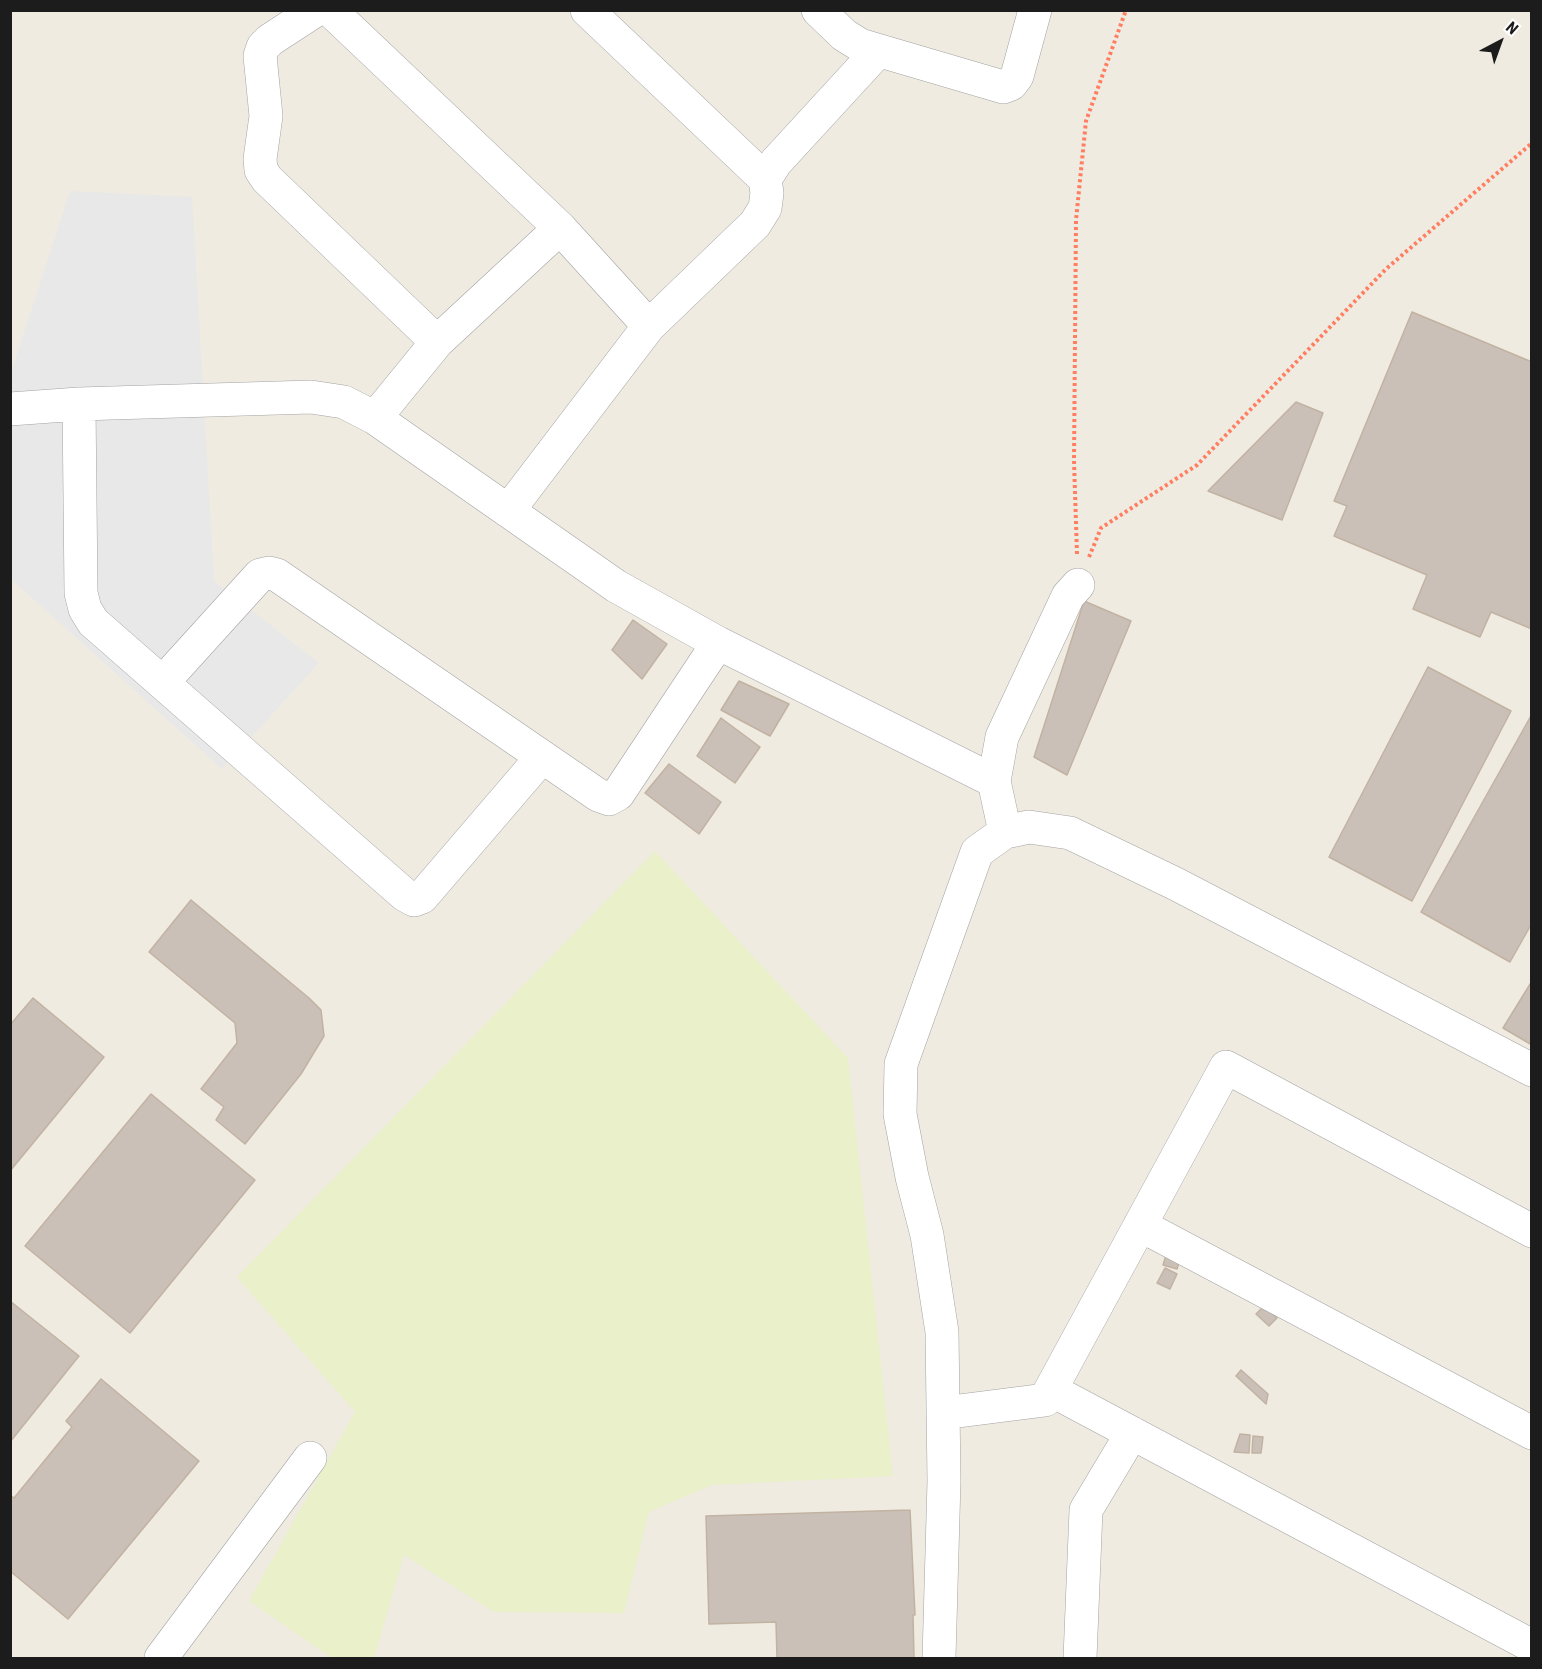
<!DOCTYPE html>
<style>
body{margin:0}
#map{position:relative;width:1542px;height:1669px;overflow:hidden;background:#efebe1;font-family:"Roboto Condensed",sans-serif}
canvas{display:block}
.frame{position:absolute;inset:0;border:12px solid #1c1c1c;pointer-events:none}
.north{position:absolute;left:1470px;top:12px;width:60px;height:60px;-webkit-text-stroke:4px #fff;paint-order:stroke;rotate:41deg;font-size:16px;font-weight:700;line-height:24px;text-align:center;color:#1c1c1c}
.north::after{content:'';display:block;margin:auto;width:21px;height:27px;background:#1c1c1c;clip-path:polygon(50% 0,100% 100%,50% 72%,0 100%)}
</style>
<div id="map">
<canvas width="1542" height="1669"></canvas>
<div class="frame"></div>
<div class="north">N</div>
</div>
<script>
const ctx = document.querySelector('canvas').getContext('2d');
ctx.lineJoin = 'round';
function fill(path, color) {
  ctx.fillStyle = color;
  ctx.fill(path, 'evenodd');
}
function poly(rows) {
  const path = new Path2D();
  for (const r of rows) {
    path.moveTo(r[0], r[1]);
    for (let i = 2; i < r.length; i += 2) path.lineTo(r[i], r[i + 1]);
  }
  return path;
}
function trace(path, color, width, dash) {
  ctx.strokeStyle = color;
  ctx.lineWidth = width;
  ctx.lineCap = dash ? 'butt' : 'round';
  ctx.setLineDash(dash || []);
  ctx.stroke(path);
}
const farmland = poly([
 [655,851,848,1058,893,1476,712,1485,649,1512,624,1613,494,1612,404,1555,374,1658,332,1658,249,1601,355,1412,237,1277]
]);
const parking = poly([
 [70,191,192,197,214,581,319,663,222,769,11,579,11,373]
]);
const building = poly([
 [1412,312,1532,362,1532,629,1491,612,1480,637,1413,609,1427,575,1334,536,1347,506,1334,501,1412,312],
 [1296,402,1323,413,1282,520,1208,491,1296,402],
 [1084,601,1131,621,1067,775,1034,757,1084,601],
 [633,620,667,644,642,679,612,650,633,620],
 [1428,667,1511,711,1412,901,1329,857,1428,667],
 [739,681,789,704,770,736,721,710,739,681],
 [1532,714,1532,923,1510,962,1421,912,1532,714],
 [721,718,760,747,735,783,697,756,721,718],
 [669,764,721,802,699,834,645,793,669,764],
 [191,900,309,998,321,1010,324,1036,301,1074,245,1144,216,1120,224,1107,201,1089,237,1043,235,1023,149,952,191,900],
 [1532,981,1532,1045,1503,1028,1532,981],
 [33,998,104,1057,10,1171,10,1025,33,998],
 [151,1094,255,1180,130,1333,25,1246,151,1094],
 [1168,1249,1182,1253,1177,1269,1163,1265,1168,1249],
 [1165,1268,1177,1274,1170,1289,1157,1283,1165,1268],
 [10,1301,79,1356,10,1442,10,1301],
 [1264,1306,1277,1318,1269,1326,1256,1314,1264,1306],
 [1241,1370,1268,1394,1266,1404,1236,1376,1241,1370],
 [101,1379,199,1461,68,1619,10,1571,10,1495,14,1498,72,1427,66,1421,101,1379],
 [1240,1434,1250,1435,1249,1453,1234,1452,1240,1434],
 [1253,1436,1263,1437,1261,1453,1252,1453,1253,1436],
 [910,1510,915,1615,913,1615,914,1658,777,1658,776,1622,709,1624,706,1516,910,1510]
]);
const path = poly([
 [1077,554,1074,461,1076,220,1086,121,1126,10],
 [1089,557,1101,528,1197,465,1386,269,1532,143]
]);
const minor = poly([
 [316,10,270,40,263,47,260,56,266,116,260,159,261,170,267,179,437,342,375,418],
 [330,10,560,228,649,326],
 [587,10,765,179],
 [818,10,844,35,860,45,1003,87,1011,84,1017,76,1035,10],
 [437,342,560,228],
 [10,409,79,404],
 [508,511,649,326,755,224,765,208,767,193,765,179,776,162,878,51],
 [163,682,260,575,269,573,277,575,598,795,609,799,618,794,718,643],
 [542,757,422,897,414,900,405,895,93,622,85,609,81,593,79,404,311,397,344,402,375,418,616,586,718,643,994,781],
 [1005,832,994,781,1002,737,1068,596,1078,585],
 [1140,1225,1532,1433],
 [1051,1390,1532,1646],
 [943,1413,1045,1400,1226,1067,1532,1231],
 [161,1658,310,1458],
 [939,1658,944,1481,942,1332,927,1235,912,1177,900,1114,901,1064,977,852,1005,832,1029,827,1070,833,1176,884,1532,1070],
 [1080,1658,1086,1510,1132,1433]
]);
fill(farmland, '#eaf0c9');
fill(parking, '#e8e8e8');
fill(building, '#cbc0b7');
trace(building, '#c2b2a2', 1.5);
trace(minor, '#a3a3a3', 34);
trace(path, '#ff7e61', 4, [3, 3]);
trace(minor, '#fff', 33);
</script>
